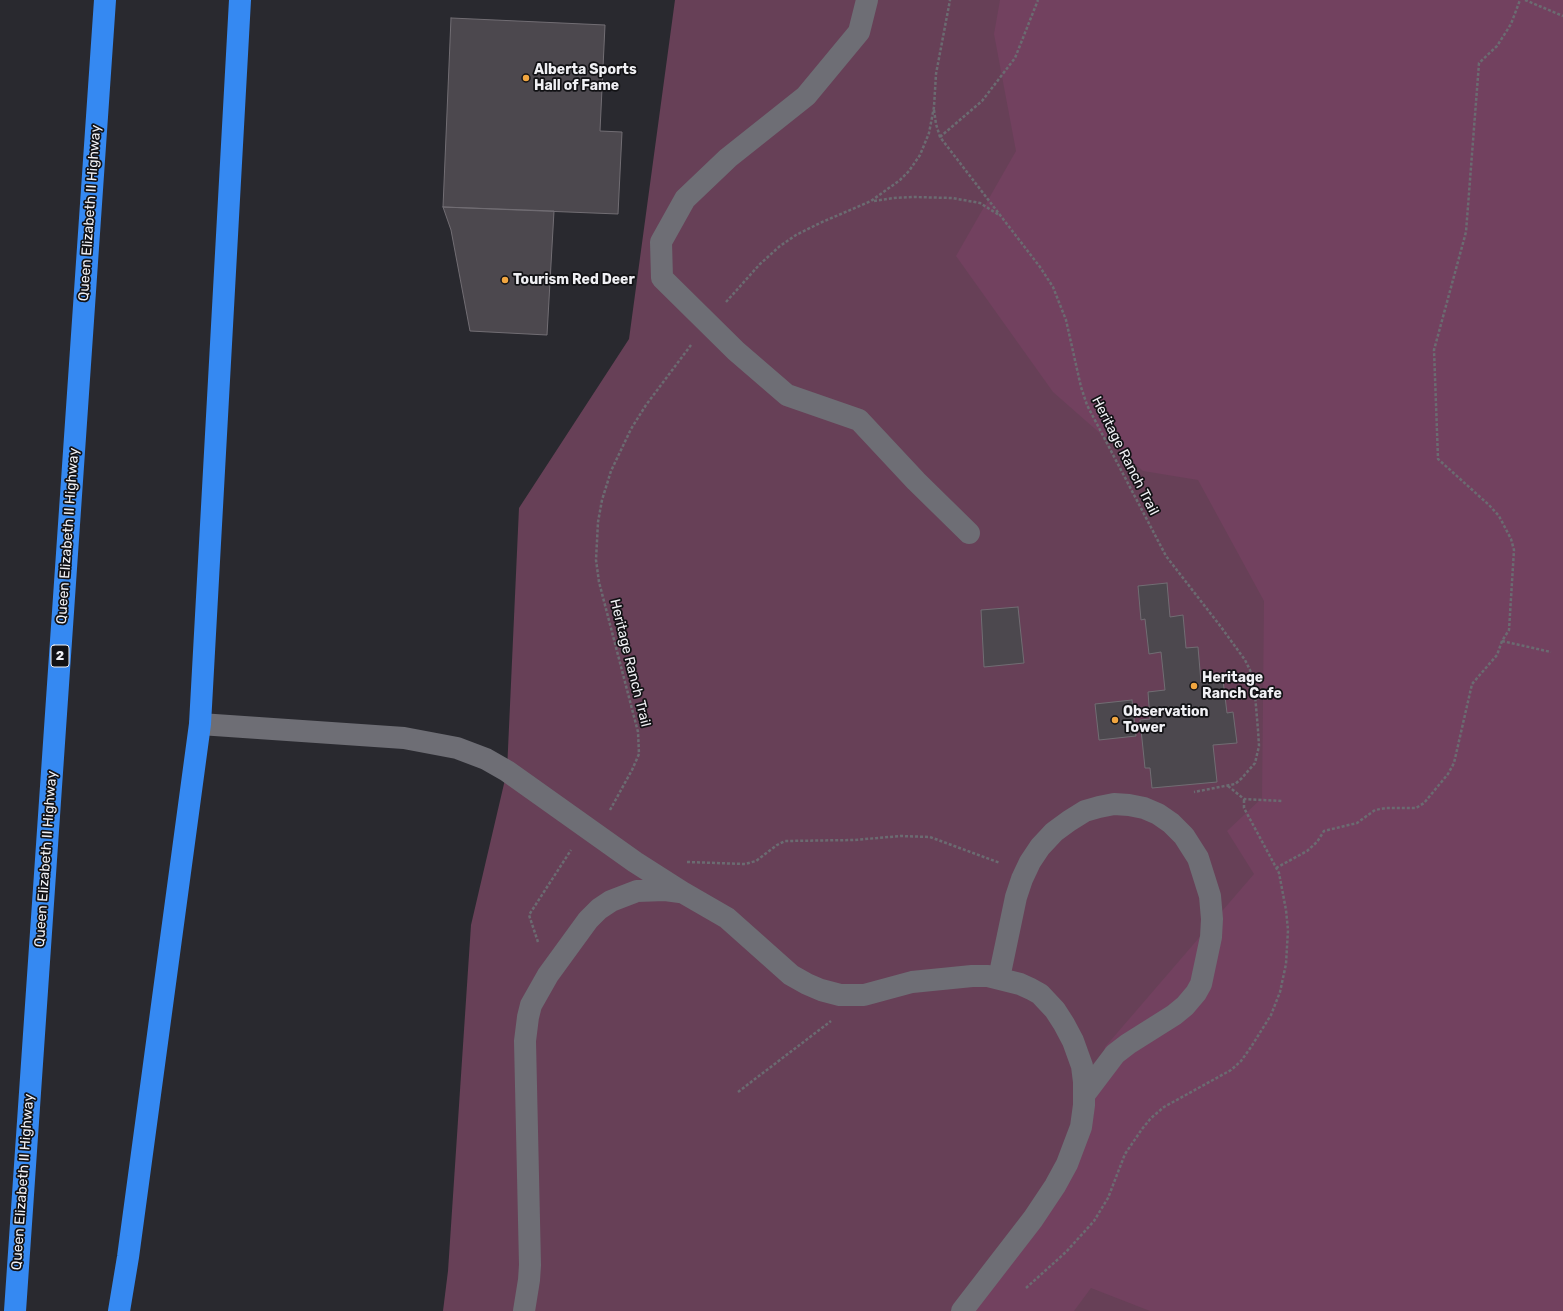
<!DOCTYPE html>
<style>
body{margin:0}
canvas{display:block;background:#29292f}
</style>
<canvas width="1563" height="1311"></canvas>
<script>
const ctx = document.querySelector('canvas').getContext('2d');
ctx.lineJoin = 'round';
function fill(path, color) {
  ctx.fillStyle = color;
  ctx.fill(path, 'evenodd');
}
function poly(rows) {
  const path = new Path2D();
  for (const r of rows) {
    path.moveTo(r[0], r[1]);
    for (let i = 2; i < r.length; i += 2) path.lineTo(r[i], r[i + 1]);
  }
  return path;
}
function trace(path, color, width, dash) {
  ctx.strokeStyle = color;
  ctx.lineWidth = width;
  ctx.lineCap = dash ? 'butt' : 'round';
  ctx.setLineDash(dash || []);
  ctx.stroke(path);
}
function label(font, color, halo, rows, align = 'center') {
  ctx.font = font + ' Rubik,sans-serif';
  ctx.lineWidth = 3.5;
  ctx.setLineDash([]);
  ctx.textBaseline = 'middle';
  ctx.strokeStyle = halo;
  ctx.fillStyle = color;
  for (const [text, x, y, turn = 0] of rows) {
    ctx.save();
    ctx.translate(x, y);
    ctx.rotate((+turn || 0) * Math.PI / 180);
    ctx.textAlign = isNaN(turn) ? turn : align;
    if (halo) ctx.strokeText(text, 0, 0);
    ctx.fillText(text, 0, 0);
    ctx.restore();
  }
}
const green = poly([
 [675,0,1563,0,1321,1311,443,1311,448,1271,471,925,507,771,519,508,629,339]
]);
const forest = poly([
 [1000,0,1563,0,1563,1311,1150,1311,1091,1288,1074,1311,971,1311,1086,1130,1105,1047,1254,874,1227,831,1262,798,1264,601,1198,480,1143,471,1053,392,956,256,1016,151,994,34]
]);
const building = poly([
 [451,18,605,25,600,131,622,132,618,214,443,207,451,18],
 [443,207,554,211,547,335,470,331,451,230,443,207],
 [1167,583,1170,617,1183,615,1186,648,1198,647,1201,682,1223,680,1227,713,1233,712,1237,743,1213,745,1217,782,1152,788,1150,768,1145,768,1140,720,1150,719,1148,692,1165,690,1161,652,1149,654,1145,619,1141,620,1138,586,1167,583],
 [1018,607,1024,663,984,667,981,610,1018,607],
 [1132,700,1136,736,1099,740,1095,704,1132,700]
]);
const path = poly([
 [1525,0,1563,16],
 [934,110,936,124,940,137,1040,267,1053,287,1066,320,1081,387,1087,405,1166,556,1221,627,1245,660,1250,670,1254,683,1258,730,1259,746,1255,763,1242,778,1235,784,1194,792],
 [940,137,982,101,1015,58,1038,0],
 [874,201,894,198,914,197,952,198,980,203,999,215],
 [726,302,760,264,780,246,796,235,820,223,871,201,900,180,909,171,920,155,929,133,934,107,936,74,950,0],
 [1502,641,1551,652],
 [1228,786,1244,799,1282,801],
 [610,810,632,770,639,754,638,732,599,582,596,560,598,522,602,500,611,471,631,429,646,405,691,345],
 [687,862,745,864,756,861,777,845,785,841,854,840,901,836,930,837,1000,863],
 [1276,868,1307,851,1317,842,1324,831,1357,823,1375,810,1386,808,1416,808,1424,803,1448,774,1454,763,1472,684,1497,655,1502,641,1509,630,1514,550,1511,539,1499,516,1489,505,1438,459,1434,350,1466,232,1479,63,1497,46,1511,24,1520,0],
 [538,942,529,915,571,850],
 [738,1092,831,1021],
 [1026,1288,1066,1252,1094,1221,1108,1198,1125,1154,1142,1129,1151,1118,1164,1107,1231,1070,1241,1061,1251,1047,1271,1015,1280,992,1286,964,1288,930,1286,910,1279,873,1244,808,1244,799]
]);
const minor = poly([
 [867,0,859,32,806,96,728,158,685,199,661,242,662,278,736,351,787,395,859,420,916,481,969,533],
 [200,724,404,738,457,748,486,759,507,771,635,862,682,892,727,918,791,975,807,984,821,990,840,995,864,995,912,982,972,976,988,976,1020,984,1031,989,1040,994,1055,1010,1064,1024,1073,1041,1082,1066,1084,1082,1084,1105,1081,1127,1067,1164,1055,1186,1033,1219,962,1311],
 [999,978,1016,897,1022,879,1030,862,1040,847,1054,832,1069,821,1085,811,1099,807,1114,804,1129,805,1144,808,1158,814,1171,823,1184,836,1198,858,1210,896,1212,919,1211,937,1201,984,1196,993,1185,1006,1174,1015,1128,1044,1115,1054,1084,1095],
 [524,1311,529,1280,530,1265,525,1041,528,1017,531,1005,548,975,588,920,599,909,611,901,637,891,665,890,680,892]
]);
const highway = poly([
 [15,1311,105,0],
 [119,1311,128,1257,200,724,240,0]
]);
const markers = [
 [526,78,4,"#f1a640"],
 [505,280,4,"#f1a640"],
 [1194,686,4,"#f1a640"],
 [1115,720,4,"#f1a640"]
];
const shields = [
 [60,656,18]
];
const shieldNames = [
 ["2",60,656]
];
const poiNames = [
 ["Alberta Sports",534,70],
 ["Hall of Fame",534,86],
 ["Tourism Red Deer",513,280],
 ["Heritage",1202,678],
 ["Ranch Cafe",1202,694],
 ["Observation",1123,712],
 ["Tower",1123,728]
];
const streetNames = [
 ["Queen Elizabeth II Highway",90,213,-86],
 ["Heritage Ranch Trail",1125,456,63],
 ["Queen Elizabeth II Highway",68,536,-86],
 ["Heritage Ranch Trail",630,663,76],
 ["Queen Elizabeth II Highway",46,859,-86],
 ["Queen Elizabeth II Highway",23,1182,-86]
];
fill(green, '#674057');
fill(forest, '#72415f');
fill(building, '#4c484e');
trace(building, '#716d73', 1);
trace(path, '#6b6b71', 2.5, [3, 2]);
trace(minor, '#6e6e75', 22);
trace(highway, '#3589f2', 22);
for (const [x, y, r, color] of markers) {
  const dot = new Path2D();
  dot.arc(x, y, r, 0, 2 * Math.PI);
  ctx.fillStyle = color;
  ctx.fill(dot);
  trace(dot, '#121215', 1.5);
}
for (const [x, y, w] of shields) {
  const box = new Path2D();
  box.roundRect(x - w / 2, y - 11, w, 22, 3);
  ctx.fillStyle = '#121215';
  ctx.fill(box);
  trace(box, '#f0f0f4', 1);
}
label('bold 13px', '#f0f0f4', null, shieldNames);
label('bold 14px', '#f0f0f4', '#121215', poiNames, 'left');
label('14px', '#f0f0f4', '#121215', streetNames);
</script>
